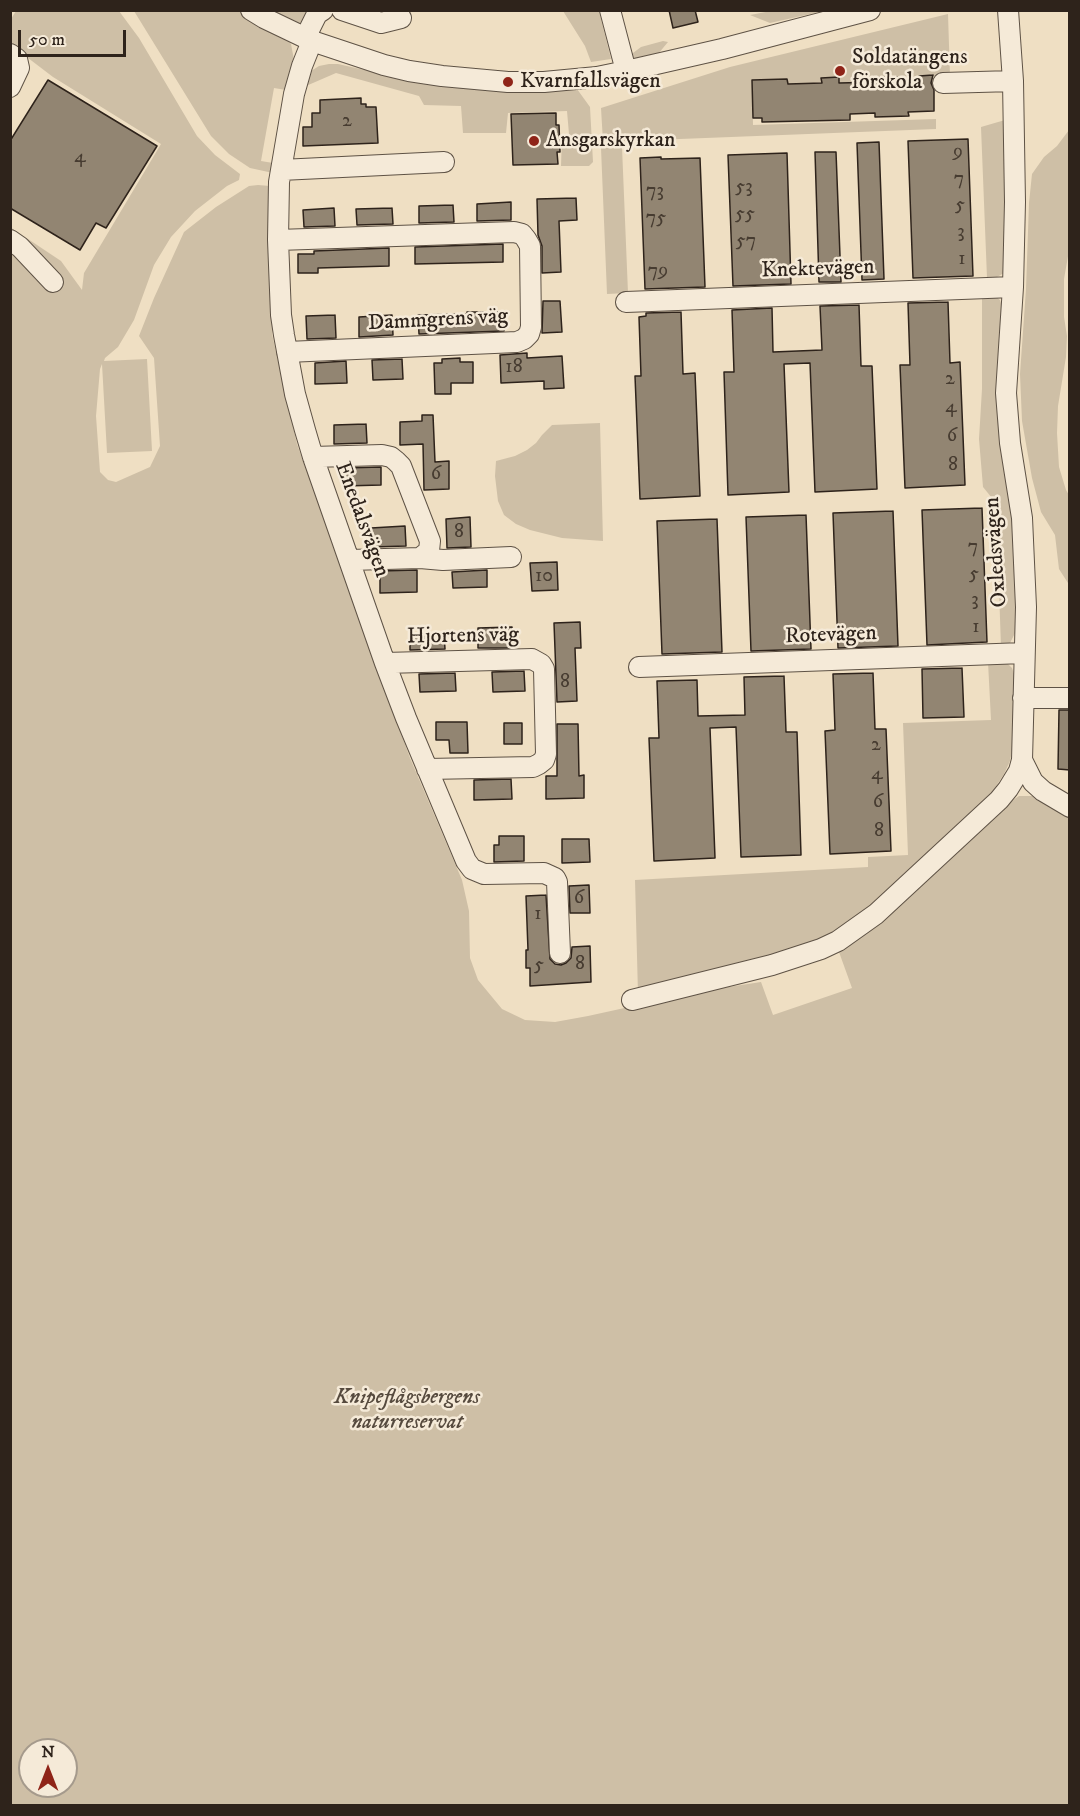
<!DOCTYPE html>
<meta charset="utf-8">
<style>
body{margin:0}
#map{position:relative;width:1080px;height:1816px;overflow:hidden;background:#efdfc3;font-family:"IM FELL DW Pica",serif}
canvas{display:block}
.frame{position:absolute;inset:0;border:12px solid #2e231b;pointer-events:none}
.north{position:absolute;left:18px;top:1738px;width:60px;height:60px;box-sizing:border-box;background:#f5ead8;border:2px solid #a59a8c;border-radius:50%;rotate:0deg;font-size:16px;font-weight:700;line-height:24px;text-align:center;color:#2e231b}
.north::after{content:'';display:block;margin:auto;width:21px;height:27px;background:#8f2418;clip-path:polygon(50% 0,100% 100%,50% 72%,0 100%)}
.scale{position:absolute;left:18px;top:30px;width:108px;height:27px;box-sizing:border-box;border:3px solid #2e231b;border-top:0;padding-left:8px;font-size:18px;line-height:21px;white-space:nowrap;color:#2e231b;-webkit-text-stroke:4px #f5ead8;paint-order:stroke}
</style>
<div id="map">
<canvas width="1080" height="1816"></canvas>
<div class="frame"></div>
<div class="north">N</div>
<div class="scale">50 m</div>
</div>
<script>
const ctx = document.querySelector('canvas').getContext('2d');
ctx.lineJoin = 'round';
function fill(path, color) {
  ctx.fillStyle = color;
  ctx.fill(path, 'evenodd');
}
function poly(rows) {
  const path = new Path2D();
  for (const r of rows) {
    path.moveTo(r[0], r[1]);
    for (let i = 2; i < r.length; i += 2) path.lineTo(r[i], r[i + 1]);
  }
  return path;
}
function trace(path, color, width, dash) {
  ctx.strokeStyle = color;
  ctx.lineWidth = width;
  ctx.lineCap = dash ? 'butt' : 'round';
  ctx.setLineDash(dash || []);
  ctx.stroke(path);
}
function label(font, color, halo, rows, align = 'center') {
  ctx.font = font + ' "IM FELL DW Pica",serif';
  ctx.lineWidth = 5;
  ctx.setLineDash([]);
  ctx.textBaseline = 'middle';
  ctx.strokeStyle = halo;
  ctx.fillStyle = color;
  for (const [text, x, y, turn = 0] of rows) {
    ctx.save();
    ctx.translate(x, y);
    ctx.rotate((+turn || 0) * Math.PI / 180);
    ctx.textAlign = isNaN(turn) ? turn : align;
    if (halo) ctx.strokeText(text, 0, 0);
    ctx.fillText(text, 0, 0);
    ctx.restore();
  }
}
const green = poly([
 [16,11,119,11,139,38,197,136,215,155,240,174,239,180,227,186,195,211,171,237,154,265,134,320,118,347,105,358,104,361,147,359,152,451,107,453,102,364,100,369,96,416,100,472,108,480,116,482,150,467,160,446,154,358,139,336,154,298,184,232,216,207,249,186,258,185,270,186,272,334,297,444,410,758,462,880,469,911,470,958,478,980,502,1009,525,1020,555,1022,588,1016,702,991,761,982,773,1015,852,988,839,952,896,907,1010,802,1019,796,1033,796,1069,817,1069,1805,11,1805,10,227,61,261,82,290,84,273,161,144,53,77,11,45,11,19],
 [30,1750,66,1750,66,1786,30,1786],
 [134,11,242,11,285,36,291,44,294,60,286,90,274,88,261,161,273,163,273,173,250,168,229,154,211,136],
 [267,11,312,11,305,21,293,25],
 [563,11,599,11,611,59,591,62,585,46],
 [771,11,771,10,824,11,770,23,750,15],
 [948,14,950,76,920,76,920,81,897,82,897,77,880,77,880,82,839,83,839,77,822,78,822,83,788,84,787,79,752,80,753,125,936,119,936,129,603,142,601,108,730,67],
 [663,41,668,42,658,54,640,59,630,57,629,51,633,53,641,47],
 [329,64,338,64,432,85,460,88,525,92,577,89,590,107,593,162,589,166,561,166,562,135,569,134,567,111,508,113,506,133,463,133,461,106,424,105,419,96,336,73,306,86,307,77,311,71,319,66],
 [1005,120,1007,266,1004,273,997,277,987,278,981,127],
 [1069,130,1070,245,1064,279,1064,317,1067,336,1066,357,1058,406,1057,433,1059,467,1066,490,1069,495,1070,583,1068,583,1059,569,1055,535,1041,512,1032,478,1022,421,1020,374,1026,289,1029,203,1032,174,1044,157,1057,146],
 [622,147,628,293,607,294,601,148],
 [982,295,994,295,1000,300,1003,310,1017,629,1010,643,1001,647,996,503,983,487,979,439,982,389],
 [600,423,603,541,562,538,530,530,516,524,504,515,498,501,495,476,496,461,515,456,527,450,536,443,542,435,552,425],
 [988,662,1006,662,1012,668,1015,676,1012,751,1010,761,1004,774,993,791,908,877,868,913,821,941,638,994,635,880,868,867,868,857,908,855,903,723,991,720]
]);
const building = poly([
 [669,10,695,10,698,22,673,28,669,10],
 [933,75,931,83,934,90,934,111,908,112,909,116,875,117,875,113,850,114,850,120,762,122,762,118,753,118,752,80,787,79,788,84,822,83,821,78,839,77,839,83,880,82,879,77,897,77,897,82,920,81,919,76,933,75],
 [48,80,157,146,106,228,96,223,80,250,10,208,10,141,48,80],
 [361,98,361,104,366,104,366,107,376,107,378,143,303,146,303,127,312,127,312,113,320,113,320,100,361,98],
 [556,113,556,125,559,125,560,152,557,152,558,164,513,165,511,114,556,113],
 [968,139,973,276,913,278,908,141,968,139],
 [879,142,884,279,862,280,857,143,879,142],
 [815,152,836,152,841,282,819,282,815,152],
 [787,153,791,284,733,286,728,155,787,153],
 [661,157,661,159,700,158,705,287,645,289,640,158,661,157],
 [576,198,577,220,559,221,561,272,542,273,542,246,538,235,537,199,576,198],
 [511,202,511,220,477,221,477,204,511,202],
 [453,205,454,222,419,223,419,206,453,205],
 [334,208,335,226,304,227,303,210,334,208],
 [392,208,393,224,357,225,356,209,392,208],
 [503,244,503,262,415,264,415,247,503,244],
 [389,248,389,266,318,268,318,273,298,273,298,254,314,254,314,251,389,248],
 [543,301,560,301,562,332,542,333,543,301],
 [948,302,950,363,960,362,965,485,905,488,900,365,910,365,908,303,948,302],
 [859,305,861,366,872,366,877,489,815,492,810,363,784,364,789,492,728,495,724,372,734,372,732,310,772,308,773,352,822,350,820,306,859,305],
 [467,312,503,312,504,331,419,334,418,315,467,314,467,312],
 [681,312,683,374,695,373,700,496,640,499,635,376,641,376,639,317,646,316,646,313,681,312],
 [335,315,336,338,307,339,306,316,335,315],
 [392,315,393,335,359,337,359,317,392,315],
 [527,353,527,358,562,356,564,388,544,389,544,381,501,383,500,355,527,353],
 [460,358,460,362,473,362,473,383,451,383,451,394,435,394,434,363,442,363,442,359,460,358],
 [402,359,403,379,373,380,372,360,402,359],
 [346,361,347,383,315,384,315,363,346,361],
 [422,415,433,415,435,462,449,461,449,489,424,490,423,444,400,445,400,422,422,421,422,415],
 [366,424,367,443,334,444,334,425,366,424],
 [381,467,381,485,344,486,344,468,381,467],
 [982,508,987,642,927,645,922,510,982,508],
 [893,511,898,646,838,648,833,513,893,511],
 [806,515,811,649,751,651,746,517,806,515],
 [470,517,471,547,447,548,446,519,470,517],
 [717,519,722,652,662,654,657,521,717,519],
 [405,526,406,546,372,547,371,528,405,526],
 [557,562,558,590,532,591,530,563,557,562],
 [417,570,417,592,380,593,380,571,417,570],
 [487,570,487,587,453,588,452,572,487,570],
 [580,622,581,648,575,648,577,701,557,702,554,623,580,622],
 [512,627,512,648,478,648,478,628,512,627],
 [444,633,445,649,410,650,410,634,444,633],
 [962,668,964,717,923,718,922,669,962,668],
 [524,671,525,691,493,692,492,672,524,671],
 [455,673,456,691,420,692,419,674,455,673],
 [873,673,875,729,886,729,891,851,830,854,825,731,835,730,833,674,873,673],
 [784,676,786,732,797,732,801,855,741,857,736,727,710,728,715,858,654,861,649,738,659,738,657,681,697,680,698,716,745,715,744,677,784,676],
 [1059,710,1070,710,1070,770,1058,769,1059,710],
 [436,722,467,722,468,753,450,753,449,740,436,740,436,722],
 [504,723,522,723,522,744,504,744,504,723],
 [557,724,578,724,579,776,584,775,584,798,546,799,546,776,557,776,557,724],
 [511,779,512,799,474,800,474,780,511,779],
 [499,836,524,836,524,861,494,862,494,845,499,845,499,836],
 [562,839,589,839,590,862,562,863,562,839],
 [589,885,590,913,570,913,569,886,589,885],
 [546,895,550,959,555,964,561,965,566,963,571,958,572,947,590,946,591,982,530,986,530,968,526,968,526,950,528,950,526,896,546,895]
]);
const minor = poly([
 [251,10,264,18,312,41,384,65,409,71,442,76,508,82,544,82,597,77,626,71,722,49,870,10],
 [342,10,381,23,401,18],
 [610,10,626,71],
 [305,38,317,14,323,10],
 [312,41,302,66,294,94,279,182,278,240,281,315,284,335,295,394,305,430,313,457,385,663,406,718,466,861,472,869,484,874,544,873,555,878,557,882,560,953],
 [10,54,17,59,19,68,10,87],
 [943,83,1013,81],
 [281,170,444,162],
 [10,240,20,247,53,282],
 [278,240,514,232,522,234,526,239,530,246,531,327,529,334,524,339,517,342,287,352],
 [626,302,1013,287],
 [313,457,382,455,391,457,396,461,401,466,430,541,429,551,420,558,350,560],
 [420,558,443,560,511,557],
 [385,663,532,659,541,664,544,669,546,754,544,760,539,764,533,767,427,769],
 [639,667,1024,653],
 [1023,698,1070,698],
 [1022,760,1033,782,1043,791,1070,807],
 [632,1000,772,965,821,949,838,941,876,914,999,800,1008,789,1019,771,1022,760,1026,607,1022,518,1010,443,1006,393,1013,287,1015,202,1013,81,1008,10]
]);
const markers = [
 [840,71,6,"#8f2418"],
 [508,82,6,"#8f2418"],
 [534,141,6,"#8f2418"]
];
const numberNames = [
 ["2",347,122],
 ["9",958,153],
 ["4",80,158],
 ["7",959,180],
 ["53",744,188],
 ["73",655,192],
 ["5",960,206],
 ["55",745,215],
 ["75",656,219],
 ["3",961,233],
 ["57",746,242],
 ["1",962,260],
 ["79",658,272],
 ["18",514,368],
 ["2",950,380],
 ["4",951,408],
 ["6",952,437],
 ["8",953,466],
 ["6",436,475],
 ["8",459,533],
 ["7",973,548],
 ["5",974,575],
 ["10",544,577],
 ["3",975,601],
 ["1",976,628],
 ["8",565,683],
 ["2",876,746],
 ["4",877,775],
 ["6",878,803],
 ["8",879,832],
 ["6",579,899],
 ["1",538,915],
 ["8",580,965],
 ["5",539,966]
];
const poiNames = [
 ["Soldatängens",852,58],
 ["förskola",852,83],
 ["Kvarnfallsvägen",520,82],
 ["Ansgarskyrkan",546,141]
];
const streetNames = [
 ["Knektevägen",818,270,-2],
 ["Dammgrens väg",438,321,-3],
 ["Enedalsvägen",361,520,70],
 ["Oxledsvägen",997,552,-94],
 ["Rotevägen",831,636,-2],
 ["Hjortens väg",463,637,-1]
];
const parkNames = [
 ["Knipeflågsbergens",407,1398],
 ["naturreservat",407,1423]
];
fill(green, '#cebfa6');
fill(building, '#928572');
trace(building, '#2e231b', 1.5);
trace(minor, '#5e5245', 22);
trace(minor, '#f5ead8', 20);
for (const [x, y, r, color] of markers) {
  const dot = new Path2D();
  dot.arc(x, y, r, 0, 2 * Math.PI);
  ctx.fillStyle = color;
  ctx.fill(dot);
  trace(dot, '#f5ead8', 2);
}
label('20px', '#473c31', null, numberNames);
label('22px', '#2e231b', '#f5ead8', poiNames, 'left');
label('22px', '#2e231b', '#f5ead8', streetNames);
label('italic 22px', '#564a3e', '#f5ead8', parkNames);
</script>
